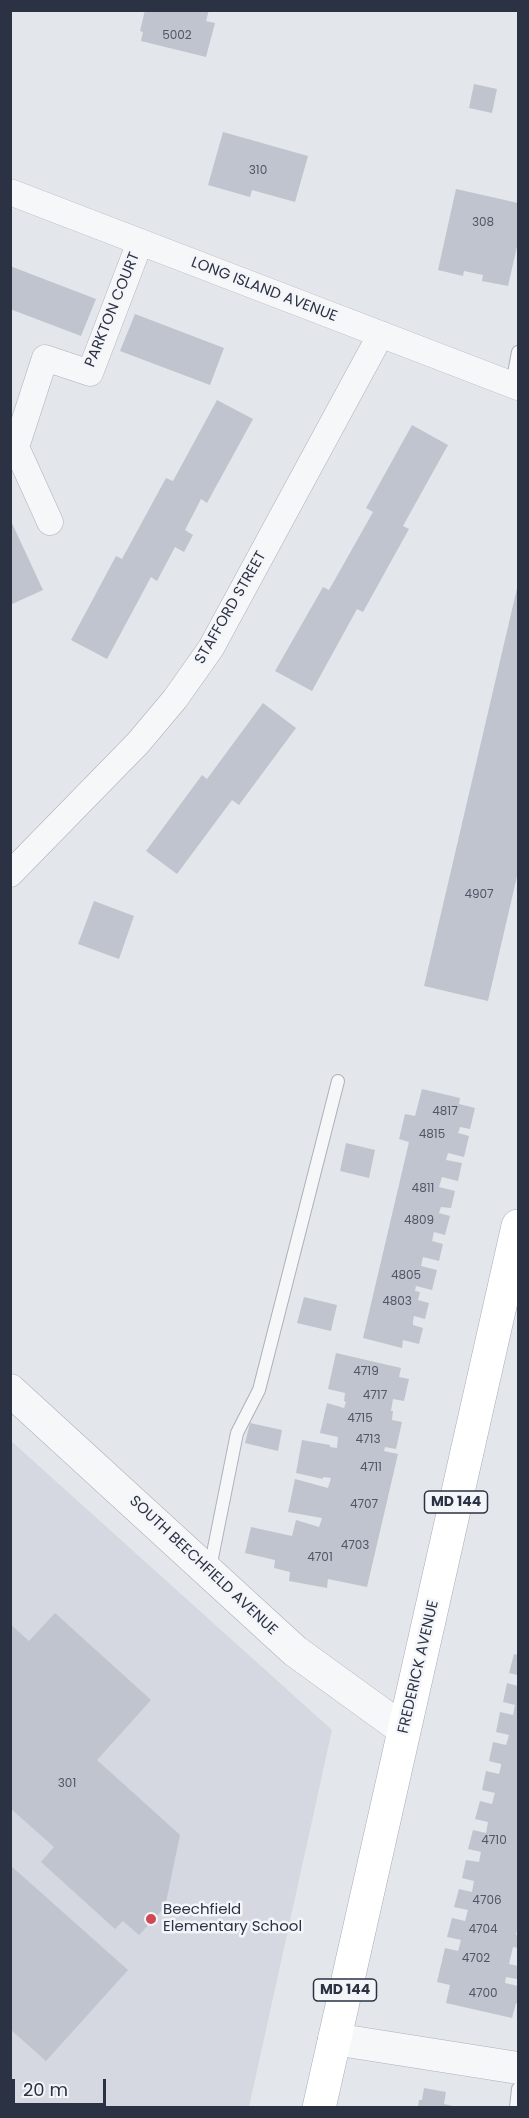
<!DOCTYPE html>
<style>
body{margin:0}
#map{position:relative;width:529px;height:2118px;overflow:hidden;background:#e3e6eb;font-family:Poppins,sans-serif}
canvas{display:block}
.frame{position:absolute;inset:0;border:12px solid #2a3244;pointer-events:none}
.scale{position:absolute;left:12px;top:2079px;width:94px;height:27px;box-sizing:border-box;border:3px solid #2a3244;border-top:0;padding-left:8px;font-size:18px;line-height:21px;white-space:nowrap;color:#2a3244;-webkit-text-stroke:4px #f3f5f8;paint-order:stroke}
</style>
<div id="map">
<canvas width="529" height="2118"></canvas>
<div class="frame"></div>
<div class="scale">20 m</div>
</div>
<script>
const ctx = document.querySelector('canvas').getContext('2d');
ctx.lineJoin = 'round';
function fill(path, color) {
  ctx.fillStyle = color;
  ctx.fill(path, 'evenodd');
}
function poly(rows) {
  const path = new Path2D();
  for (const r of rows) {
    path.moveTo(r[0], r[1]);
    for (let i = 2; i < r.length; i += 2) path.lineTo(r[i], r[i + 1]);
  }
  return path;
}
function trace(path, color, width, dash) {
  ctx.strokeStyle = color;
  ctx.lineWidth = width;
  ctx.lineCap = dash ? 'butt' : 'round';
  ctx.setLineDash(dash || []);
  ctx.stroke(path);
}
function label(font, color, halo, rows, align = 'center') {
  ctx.font = font + ' Poppins,sans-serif';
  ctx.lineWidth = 5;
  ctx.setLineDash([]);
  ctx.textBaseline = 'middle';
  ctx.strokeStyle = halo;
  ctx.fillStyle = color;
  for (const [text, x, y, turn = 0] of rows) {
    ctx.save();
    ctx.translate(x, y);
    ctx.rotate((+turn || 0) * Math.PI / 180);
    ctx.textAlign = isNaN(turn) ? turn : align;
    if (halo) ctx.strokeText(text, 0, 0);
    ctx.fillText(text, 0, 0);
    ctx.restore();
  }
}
const built = poly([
 [10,1440,332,1730,249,2107,11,2107]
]);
const building = poly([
 [145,10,209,10,206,21,215,23,206,57,141,41,143,32,140,31],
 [474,84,497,89,492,113,469,108],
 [223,132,308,156,295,202,252,190,250,197,208,185],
 [456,189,518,203,518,242,508,286,482,281,483,275,464,271,463,276,438,270],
 [10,266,96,299,81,336,10,309],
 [135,314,224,348,210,385,120,351],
 [217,400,253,419,207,503,201,499,185,530,193,535,184,552,175,547,157,581,151,577,107,659,71,640,116,556,122,559,166,478,173,481],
 [412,425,448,445,403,526,409,529,363,612,357,609,312,691,275,671,323,587,329,590,373,512,366,508],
 [10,519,43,590,10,605],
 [518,584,518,872,488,1001,424,986],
 [263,703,296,728,239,805,232,800,177,874,146,851,202,775,207,779],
 [94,901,134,916,119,959,78,944],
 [422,1089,460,1098,459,1104,475,1108,470,1129,460,1127,458,1133,469,1136,464,1157,448,1153,446,1160,462,1163,458,1181,442,1177,439,1187,455,1191,451,1208,441,1207,439,1213,450,1216,445,1235,434,1232,432,1241,443,1244,439,1261,423,1257,421,1266,437,1270,432,1290,416,1286,415,1291,420,1292,418,1300,429,1303,425,1319,414,1316,413,1321,413,1325,423,1328,419,1344,403,1340,402,1348,363,1338,409,1142,399,1139,405,1114,415,1116],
 [346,1143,375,1150,369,1178,340,1171],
 [304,1297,337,1305,331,1331,297,1323],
 [336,1353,401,1368,399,1377,409,1379,404,1401,393,1399,391,1411,393,1411,392,1420,402,1422,396,1449,385,1447,384,1451,398,1454,367,1587,328,1579,327,1588,289,1581,290,1572,274,1568,275,1560,245,1553,251,1527,292,1536,296,1520,319,1527,322,1518,288,1512,295,1479,328,1488,331,1478,323,1477,323,1479,296,1473,302,1440,330,1445,330,1447,337,1448,338,1437,320,1433,327,1403,344,1408,346,1402,344,1401,345,1393,328,1389],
 [250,1423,282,1430,278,1451,245,1443],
 [55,1613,151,1700,97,1760,180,1835,165,1907,139,1935,123,1921,115,1929,41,1862,54,1847,10,1808,10,1624,29,1641],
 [514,1654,518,1655,518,1675,509,1673],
 [507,1683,518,1686,518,1924,516,1935,518,1935,518,1948,513,1947,509,1964,518,1966,518,1974,517,1979,506,1977,505,1983,518,1986,518,2004,516,2003,512,2018,446,2003,450,1985,437,1982,445,1948,458,1951,461,1940,447,1937,452,1918,465,1921,468,1910,454,1907,459,1889,472,1892,474,1881,462,1878,466,1860,479,1862,481,1852,468,1849,473,1830,486,1833,488,1822,475,1819,480,1801,492,1804,494,1796,495,1793,482,1790,486,1771,499,1774,501,1766,501,1764,489,1761,493,1742,506,1745,509,1735,496,1732,500,1712,513,1715,515,1705,503,1702],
 [10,1865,128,1970,46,2061,10,2029],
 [424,2088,446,2092,444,2104,461,2108,418,2108,419,2100,422,2100]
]);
const service = poly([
 [512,384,518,352],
 [210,1568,237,1433,259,1390,338,1081],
 [516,2108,518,2089]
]);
const minor = poly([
 [10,192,518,387],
 [50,522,16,447,45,358,90,373,140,242],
 [10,874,138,743,175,699,211,648,381,334]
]);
const tertiary = poly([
 [10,1390,295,1651,404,1730],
 [334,2039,518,2068]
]);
const primary = poly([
 [319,2108,518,1226]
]);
const markers = [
 [151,1919,6,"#d04854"]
];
const numberNames = [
 ["5002",177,36],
 ["310",258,171],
 ["308",483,223],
 ["4907",479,895],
 ["4817",445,1112],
 ["4815",432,1135],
 ["4811",423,1189],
 ["4809",419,1221],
 ["4805",406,1276],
 ["4803",397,1302],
 ["4719",366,1372],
 ["4717",375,1396],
 ["4715",360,1419],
 ["4713",368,1440],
 ["4711",371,1468],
 ["4707",364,1505],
 ["4703",355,1546],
 ["4701",320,1558],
 ["301",67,1784],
 ["4710",494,1841],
 ["4706",487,1901],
 ["4704",483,1930],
 ["4702",476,1959],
 ["4700",483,1994]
];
const shields = [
 [456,1502,63],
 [345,1990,63]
];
const shieldNames = [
 ["MD 144",456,1502],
 ["MD 144",345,1990]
];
const streetNames = [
 ["LONG ISLAND AVENUE",264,290,21],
 ["PARKTON COURT",113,310,-68],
 ["STAFFORD STREET",231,608,-60],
 ["SOUTH BEECHFIELD AVENUE",203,1566,43],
 ["FREDERICK AVENUE",419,1667,-77]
];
const poiNames = [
 ["Beechfield",163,1910],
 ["Elementary School",163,1927]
];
fill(built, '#d5d8e0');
fill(building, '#c0c4ce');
trace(service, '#acb0b9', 14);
trace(minor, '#acb0b9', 27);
trace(tertiary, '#acb0b9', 33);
trace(primary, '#a2a9b7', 34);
trace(service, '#f6f7f9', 12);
trace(minor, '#f6f7f9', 26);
trace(tertiary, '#f6f7f9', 32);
trace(primary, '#fff', 33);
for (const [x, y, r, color] of markers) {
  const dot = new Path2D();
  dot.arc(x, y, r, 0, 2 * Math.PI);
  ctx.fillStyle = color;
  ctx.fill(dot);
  trace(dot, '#f3f5f8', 2);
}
label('12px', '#505666', null, numberNames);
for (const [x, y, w] of shields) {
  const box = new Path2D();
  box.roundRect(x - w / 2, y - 11, w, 22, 4.5);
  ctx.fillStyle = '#f3f5f8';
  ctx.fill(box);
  trace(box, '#2a3244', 1.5);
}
label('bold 14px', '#2a3244', null, shieldNames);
label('15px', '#2a3244', '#f3f5f8', streetNames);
label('15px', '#2a3244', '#f3f5f8', poiNames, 'left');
</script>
